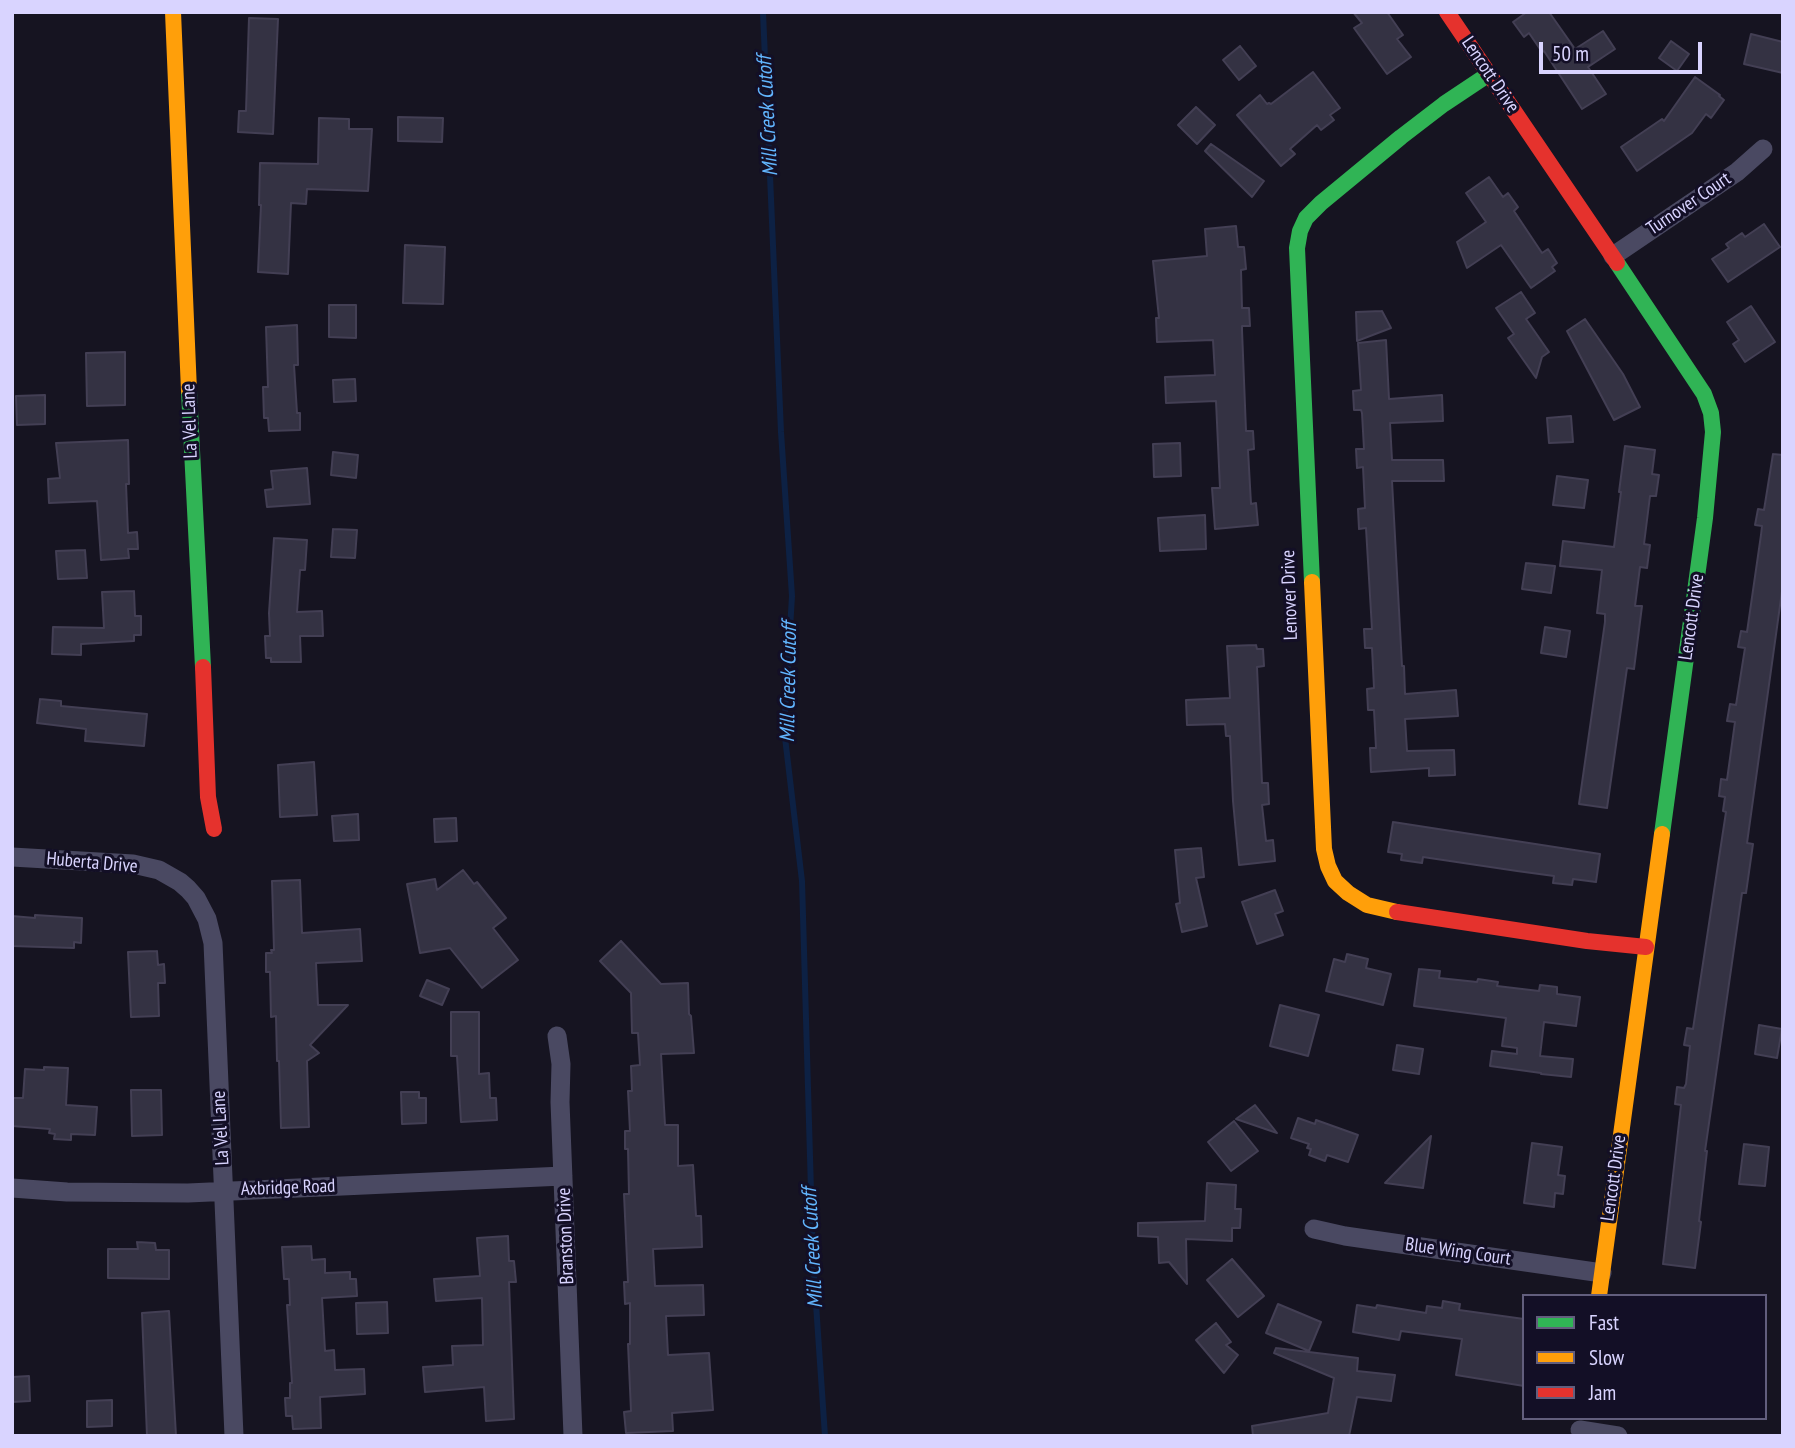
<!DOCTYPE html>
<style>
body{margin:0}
#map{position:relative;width:1795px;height:1448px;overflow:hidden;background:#161421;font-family:"PT Sans Narrow",sans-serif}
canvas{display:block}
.frame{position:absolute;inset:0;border:14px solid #d9d4ff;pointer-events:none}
.legend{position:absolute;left:1522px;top:1294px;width:245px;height:126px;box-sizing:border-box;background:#130f26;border:2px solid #625e7d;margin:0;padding:9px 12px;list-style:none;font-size:21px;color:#d9d4ff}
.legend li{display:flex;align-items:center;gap:14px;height:35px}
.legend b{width:35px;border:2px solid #625e7d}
.scale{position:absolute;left:1539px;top:42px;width:163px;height:32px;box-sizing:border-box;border:4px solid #d9d4ff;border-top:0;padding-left:9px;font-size:21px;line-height:24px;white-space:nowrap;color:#d9d4ff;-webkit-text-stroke:5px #130f26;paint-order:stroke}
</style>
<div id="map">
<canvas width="1795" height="1448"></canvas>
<div class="frame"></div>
<ul class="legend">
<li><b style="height:9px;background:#30b455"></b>Fast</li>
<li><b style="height:9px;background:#ff9f0a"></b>Slow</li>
<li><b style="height:9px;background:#e5322d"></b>Jam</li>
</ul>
<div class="scale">50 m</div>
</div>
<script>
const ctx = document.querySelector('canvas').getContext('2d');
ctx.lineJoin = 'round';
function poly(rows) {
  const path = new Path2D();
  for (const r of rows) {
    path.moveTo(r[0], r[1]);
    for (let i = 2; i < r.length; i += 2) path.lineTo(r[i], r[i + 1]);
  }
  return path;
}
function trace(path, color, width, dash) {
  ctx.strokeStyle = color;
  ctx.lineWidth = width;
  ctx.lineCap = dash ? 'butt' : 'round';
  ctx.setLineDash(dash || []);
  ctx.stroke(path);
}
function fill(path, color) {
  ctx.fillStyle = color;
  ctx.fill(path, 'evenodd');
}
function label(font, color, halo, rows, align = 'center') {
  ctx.font = font + ' "PT Sans Narrow",sans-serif';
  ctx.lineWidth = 6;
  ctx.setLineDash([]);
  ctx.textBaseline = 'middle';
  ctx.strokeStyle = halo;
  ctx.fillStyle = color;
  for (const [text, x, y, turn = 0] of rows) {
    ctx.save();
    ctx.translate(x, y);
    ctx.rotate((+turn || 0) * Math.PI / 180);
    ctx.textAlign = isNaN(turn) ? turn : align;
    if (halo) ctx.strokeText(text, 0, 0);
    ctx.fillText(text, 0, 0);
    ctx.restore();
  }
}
const stream = poly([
 [763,12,781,432,792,596,784,729,802,881,813,1260,825,1436]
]);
const building = poly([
 [1353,12,1387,12,1403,35,1397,39,1411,57,1387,74,1354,28,1362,23,1353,12],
 [1527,12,1549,12,1575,49,1603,31,1615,49,1588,67,1606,94,1582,109,1544,51,1542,52,1529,33,1524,37,1513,22,1527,12],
 [249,18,278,19,273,134,238,132,239,111,246,111,249,18],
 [1751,34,1783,42,1783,73,1744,64,1751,34],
 [1671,41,1689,54,1677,71,1659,58,1671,41],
 [1240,46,1256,66,1239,80,1223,60,1240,46],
 [1313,72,1340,108,1330,115,1334,120,1321,130,1317,125,1290,149,1295,154,1281,166,1237,115,1260,95,1267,104,1269,103,1271,104,1313,72],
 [1695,77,1720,95,1719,96,1724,100,1711,118,1706,114,1692,133,1637,171,1621,147,1662,119,1664,121,1695,77],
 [1196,107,1215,125,1197,144,1178,125,1196,107],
 [398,117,443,118,442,142,398,141,398,117],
 [319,118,349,119,349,129,372,129,368,191,307,189,306,204,291,203,288,274,258,272,261,205,259,205,260,163,318,164,319,118],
 [1211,144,1264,181,1252,197,1205,151,1211,144],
 [1489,177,1503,197,1508,193,1518,207,1514,211,1542,253,1548,249,1557,263,1552,267,1555,271,1531,288,1501,245,1467,268,1457,242,1486,222,1466,193,1489,177],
 [1764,224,1780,247,1728,282,1712,259,1729,248,1726,244,1742,233,1745,237,1764,224],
 [1236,226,1238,247,1244,247,1246,269,1241,270,1242,308,1249,308,1250,326,1242,326,1242,330,1246,431,1253,431,1254,449,1248,450,1251,504,1256,503,1258,525,1215,529,1212,488,1220,488,1216,401,1166,403,1165,377,1215,375,1213,340,1157,342,1156,318,1159,318,1153,261,1207,256,1205,229,1236,226],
 [405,245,445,247,443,304,403,303,405,245],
 [1521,292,1535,313,1526,319,1549,352,1542,357,1536,378,1508,338,1514,334,1496,308,1521,292],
 [329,305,356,305,356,338,329,337,329,305],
 [1751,306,1775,342,1745,362,1733,344,1739,340,1727,322,1751,306],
 [1382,311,1391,328,1357,341,1356,312,1382,311],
 [1585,319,1623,374,1640,407,1614,420,1567,331,1585,319],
 [297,325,298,365,294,365,297,413,300,413,300,430,269,431,268,418,264,418,263,387,268,387,266,327,297,325],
 [1386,340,1389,399,1442,395,1443,421,1390,423,1392,460,1443,460,1444,481,1392,481,1402,666,1404,666,1405,694,1456,690,1458,716,1405,719,1407,751,1454,750,1455,775,1429,776,1429,768,1371,772,1370,748,1376,748,1374,710,1368,710,1367,689,1374,688,1372,648,1365,648,1364,629,1372,629,1366,528,1359,529,1358,509,1365,508,1363,467,1357,468,1356,449,1364,449,1362,413,1361,410,1354,410,1353,391,1361,390,1358,343,1386,340],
 [125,352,125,405,87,406,86,353,125,352],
 [355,379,356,401,334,402,333,380,355,379],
 [45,395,45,424,17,425,16,396,45,395],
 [1571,416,1573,442,1549,443,1547,418,1571,416],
 [128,440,129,484,126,484,128,533,137,532,138,549,128,549,129,558,101,560,97,501,49,503,48,479,60,478,56,443,128,440],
 [1180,443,1181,476,1154,477,1153,444,1180,443],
 [1625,446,1655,450,1652,474,1659,475,1656,496,1650,496,1644,544,1650,545,1647,568,1640,567,1635,606,1642,606,1634,669,1627,668,1607,808,1579,804,1605,622,1605,614,1597,613,1602,570,1560,566,1563,541,1614,547,1621,492,1619,492,1625,446],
 [333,452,358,455,356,478,331,475,333,452],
 [1773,454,1783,455,1783,584,1747,843,1753,844,1746,893,1742,893,1705,1151,1707,1151,1699,1221,1701,1222,1695,1268,1663,1264,1681,1105,1675,1104,1677,1087,1684,1088,1686,1084,1690,1046,1684,1045,1687,1028,1693,1029,1726,812,1723,811,1725,797,1719,796,1721,779,1727,780,1735,722,1727,721,1730,704,1736,705,1745,648,1738,647,1741,631,1747,632,1761,535,1762,526,1755,525,1758,509,1764,510,1773,454],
 [307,468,310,504,267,507,265,490,273,489,271,471,307,468],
 [1557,476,1588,480,1584,508,1553,505,1557,476],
 [1205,515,1206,549,1160,551,1158,518,1205,515],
 [333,529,357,530,355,558,331,557,333,529],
 [274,538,307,540,305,570,300,570,297,612,322,611,323,636,300,636,301,662,271,662,271,658,266,658,265,636,270,636,269,613,274,538],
 [85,550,87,578,58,579,56,551,85,550],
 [1526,563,1555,566,1551,593,1522,589,1526,563],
 [134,591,135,616,141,616,141,635,134,635,134,641,81,644,81,655,52,654,53,627,104,628,102,592,134,591],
 [1545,627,1570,631,1566,657,1541,653,1545,627],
 [1256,645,1257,649,1263,649,1264,666,1257,667,1262,783,1268,783,1269,804,1262,805,1266,841,1273,840,1275,861,1239,865,1233,801,1230,736,1226,736,1225,724,1187,725,1186,700,1230,698,1227,646,1256,645],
 [40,699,61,701,61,706,147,714,144,746,85,741,86,729,37,723,40,699],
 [314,762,317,815,280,817,278,765,314,762],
 [358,814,359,840,334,841,332,816,358,814],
 [456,818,457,841,435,842,434,819,456,818],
 [1393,822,1600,854,1596,882,1573,879,1572,885,1553,883,1554,876,1517,871,1423,857,1422,863,1401,860,1402,854,1388,852,1393,822],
 [1201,848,1204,877,1196,878,1207,926,1182,932,1176,904,1180,903,1175,850,1201,848],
 [463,870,474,884,477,882,506,918,493,928,518,960,482,988,450,948,420,953,407,884,435,879,437,890,463,870],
 [300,880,302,933,360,929,362,961,316,963,318,1005,348,1005,310,1045,319,1053,307,1061,309,1127,281,1128,279,1061,277,1061,276,1016,271,1017,270,972,266,972,266,953,272,953,271,950,274,950,272,881,300,880],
 [1275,890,1283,911,1275,914,1283,935,1257,944,1242,902,1275,890],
 [35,915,82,918,81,943,74,942,74,948,12,946,12,916,35,918,35,915],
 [621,941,661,984,688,983,689,1014,691,1016,694,1053,661,1054,665,1125,678,1125,678,1166,693,1165,696,1216,701,1216,702,1247,653,1249,655,1286,703,1285,704,1315,666,1316,668,1355,709,1353,713,1410,672,1413,673,1431,626,1433,624,1412,631,1411,628,1344,630,1344,630,1303,625,1304,624,1282,628,1282,624,1194,629,1194,628,1149,625,1149,625,1131,630,1131,628,1091,632,1091,631,1066,640,1065,638,1033,632,1033,631,993,600,961,621,941],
 [157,951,158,965,164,964,165,983,158,983,159,1016,131,1017,128,952,157,951],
 [1347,954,1368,959,1366,968,1391,974,1383,1005,1326,991,1334,959,1345,962,1347,954],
 [1419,969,1440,971,1439,978,1477,982,1478,979,1498,982,1497,986,1539,991,1540,985,1557,987,1557,994,1580,997,1576,1026,1544,1022,1540,1056,1573,1059,1571,1077,1541,1074,1541,1073,1490,1066,1492,1051,1517,1054,1517,1048,1502,1046,1506,1018,1414,1006,1419,969],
 [427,980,449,989,442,1005,420,996,427,980],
 [1280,1005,1319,1015,1308,1056,1270,1046,1280,1005],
 [451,1012,479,1012,479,1074,489,1073,490,1098,496,1098,497,1120,461,1122,457,1056,451,1056,451,1012],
 [1759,1025,1782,1029,1777,1058,1755,1054,1759,1025],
 [1397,1045,1423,1049,1419,1074,1393,1070,1397,1045],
 [44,1067,68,1068,66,1105,97,1107,95,1135,71,1134,71,1140,54,1139,55,1134,49,1133,50,1129,12,1126,12,1098,23,1098,25,1069,44,1070,44,1067],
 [131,1090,161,1090,162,1135,132,1136,131,1090],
 [401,1092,419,1092,419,1098,426,1098,426,1123,402,1124,401,1092],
 [1255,1105,1277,1133,1236,1119,1255,1105],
 [1298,1118,1315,1124,1316,1120,1358,1135,1348,1162,1327,1155,1325,1161,1309,1155,1311,1149,1307,1148,1309,1144,1291,1138,1298,1118],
 [1234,1121,1258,1151,1231,1171,1208,1142,1234,1121],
 [1431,1136,1423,1188,1385,1183,1431,1136],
 [1532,1143,1562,1147,1558,1175,1565,1176,1563,1194,1555,1193,1554,1207,1524,1203,1532,1143],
 [1744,1144,1769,1147,1765,1186,1739,1184,1744,1144],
 [1207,1183,1236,1185,1235,1209,1241,1209,1240,1228,1232,1228,1232,1241,1186,1239,1187,1284,1169,1262,1159,1263,1158,1237,1138,1236,1138,1223,1205,1221,1207,1183],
 [508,1236,509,1261,514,1261,516,1282,509,1282,514,1419,486,1421,484,1387,425,1392,423,1367,453,1365,452,1346,483,1345,482,1298,436,1301,434,1279,480,1276,477,1238,508,1236],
 [137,1242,155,1243,156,1250,169,1250,169,1279,108,1278,108,1249,138,1249,137,1242],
 [311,1246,312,1260,325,1259,325,1273,350,1272,350,1279,356,1279,357,1296,322,1298,325,1351,334,1350,335,1370,364,1369,365,1394,320,1397,321,1428,293,1429,292,1416,286,1416,285,1398,290,1398,290,1383,292,1383,287,1305,290,1305,289,1279,284,1279,282,1247,311,1246],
 [1232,1259,1264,1296,1238,1317,1207,1280,1232,1259],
 [1443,1301,1460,1304,1459,1310,1524,1319,1524,1386,1456,1375,1462,1339,1401,1331,1399,1340,1353,1332,1357,1305,1376,1308,1377,1305,1426,1313,1427,1306,1442,1308,1443,1301],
 [387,1302,388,1333,357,1334,356,1303,387,1302],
 [1278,1304,1321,1322,1309,1351,1266,1333,1278,1304],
 [169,1311,176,1436,147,1436,142,1313,169,1311],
 [1216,1323,1231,1342,1226,1345,1238,1355,1224,1373,1196,1340,1216,1323],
 [1276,1348,1358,1358,1357,1371,1395,1375,1391,1401,1357,1397,1349,1436,1253,1436,1252,1426,1328,1413,1334,1378,1274,1353,1276,1348],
 [29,1376,30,1401,12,1402,12,1377,29,1376],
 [112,1400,112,1426,87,1427,87,1401,112,1400]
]);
const street = poly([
 [1613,256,1737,172,1763,149],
 [12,857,133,864,159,870,180,882,188,889,196,898,207,919,213,943,234,1436],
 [557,1036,561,1064,560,1102,573,1436],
 [12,1188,67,1192,188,1193,563,1176],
 [1314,1229,1345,1236,1602,1273],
 [1580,1430,1618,1436]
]);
const fast = poly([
 [1617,263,1704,394,1711,413,1713,432,1705,518,1662,834],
 [189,391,203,667],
 [1312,582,1297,248,1300,231,1306,218,1321,203,1401,137,1444,104,1489,74]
]);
const slow = poly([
 [173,12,189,391],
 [1312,582,1324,849,1328,866,1335,881,1348,893,1367,905,1397,912],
 [1599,1296,1662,834]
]);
const jam = poly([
 [1447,12,1617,263],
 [203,667,208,797,214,829],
 [1397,912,1587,941,1646,947]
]);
const streetNames = [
 ["Lencott Drive",1490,75,56],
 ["Turnover Court",1689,204,-34],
 ["La Vel Lane",190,421,-92],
 ["Lenover Drive",1290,595,-92],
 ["Lencott Drive",1692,617,-82],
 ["Huberta Drive",92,863,5],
 ["La Vel Lane",221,1128,-93],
 ["Lencott Drive",1614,1178,-82],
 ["Axbridge Road",288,1188,-2],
 ["Branston Drive",566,1236,-92],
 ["Blue Wing Court",1458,1252,8]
];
const waterNames = [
 ["Mill Creek Cutoff",768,116,-93],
 ["Mill Creek Cutoff",789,682,-89],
 ["Mill Creek Cutoff",813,1248,-93]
];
trace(stream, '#0d2144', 6);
fill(building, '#343243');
trace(building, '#433f54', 2);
trace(street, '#4a4962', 19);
trace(fast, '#30b455', 16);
trace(slow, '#ff9f0a', 16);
trace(jam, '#e5322d', 16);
label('19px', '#d9d4ff', '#130f26', streetNames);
label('italic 21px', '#62b6ff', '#130f26', waterNames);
</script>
